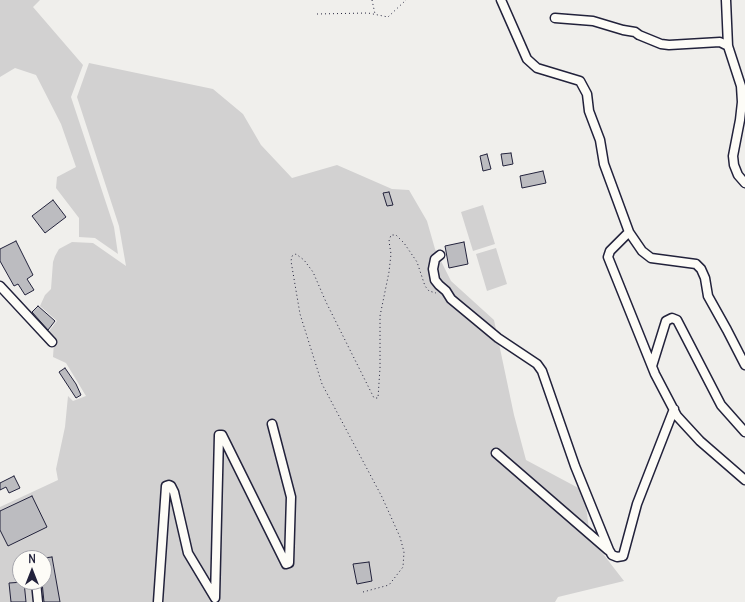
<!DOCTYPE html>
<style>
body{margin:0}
#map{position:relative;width:745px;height:602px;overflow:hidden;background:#f0efec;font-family:Delius,sans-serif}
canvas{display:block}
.north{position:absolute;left:12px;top:550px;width:40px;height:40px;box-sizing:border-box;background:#fdfcf7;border:1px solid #a5a5ac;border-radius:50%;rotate:0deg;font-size:11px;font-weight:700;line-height:16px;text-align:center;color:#22223b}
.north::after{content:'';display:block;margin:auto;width:14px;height:18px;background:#22223b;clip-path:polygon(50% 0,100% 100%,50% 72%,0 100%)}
</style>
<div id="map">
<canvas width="745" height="602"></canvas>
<div class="north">N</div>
</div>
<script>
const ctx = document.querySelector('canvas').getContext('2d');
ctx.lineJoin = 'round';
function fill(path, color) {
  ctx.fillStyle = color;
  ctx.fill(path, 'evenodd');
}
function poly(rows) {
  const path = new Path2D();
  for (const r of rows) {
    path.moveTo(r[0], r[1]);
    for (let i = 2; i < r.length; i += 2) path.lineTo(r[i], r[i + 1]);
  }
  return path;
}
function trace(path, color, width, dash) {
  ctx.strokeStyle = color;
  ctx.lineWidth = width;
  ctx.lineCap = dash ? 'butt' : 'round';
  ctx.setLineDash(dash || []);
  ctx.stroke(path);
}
const green = poly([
 [0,0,40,0,33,7,83,65,71,97,114,227,118,254,95,238,79,237,79,218,56,188,57,177,76,167,61,124,36,75,15,68,0,77],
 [89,63,213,89,243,114,261,145,292,178,337,165,392,189,409,190,427,221,435,249,451,281,494,320,514,415,526,460,584,491,590,537,624,581,558,597,555,602,0,602,0,507,58,480,56,469,65,427,68,396,73,401,86,396,66,363,53,357,54,342,49,331,57,321,40,306,45,295,51,289,53,262,55,256,59,249,72,242,93,243,126,266,119,226,77,97],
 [20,558,44,558,44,582,20,582],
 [483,205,495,244,473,251,461,212],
 [496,248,507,284,487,291,476,254]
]);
const building = poly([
 [511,153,513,164,503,166,501,154,511,153],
 [487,154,491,169,483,171,480,156,487,154],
 [543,171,546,183,522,188,520,176,543,171],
 [389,192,393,205,387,206,383,193,389,192],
 [53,200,66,217,45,233,32,216,53,200],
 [16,241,33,275,27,279,34,290,25,295,18,284,14,286,0,261,0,249,16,241],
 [464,242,468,264,449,268,445,246,464,242],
 [38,306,55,321,48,330,32,312,38,306],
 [65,368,76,384,81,395,76,398,59,372,65,368],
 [14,476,20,488,9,493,6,487,0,490,0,483,14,476],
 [32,496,47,527,8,546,0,530,0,511,32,496],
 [52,557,60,602,44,602,42,582,44,582,44,558,52,557],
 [369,562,372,581,357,584,353,564,369,562],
 [24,582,26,602,11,602,9,583,24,582]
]);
const path = poly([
 [372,0,375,14],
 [317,14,368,13,388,17,406,0],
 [363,592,389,585,403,567,404,552,400,537,382,497,322,384,300,314,291,261,292,256,296,254,304,260,313,272,326,302,374,398,378,398,380,368,380,316,389,272,391,254,389,241,391,235,396,235,404,243,417,262,425,286,429,291,436,293]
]);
const minor = poly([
 [501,0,527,59,537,68,580,81,587,94,589,111,600,140,604,164,629,232,642,251,651,258,696,264,701,269,705,278,708,296,727,330,745,365],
 [726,0,728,46,741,86,742,102,740,120,733,156,734,165,738,175,745,183],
 [555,18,593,21,623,30,635,32,639,35,661,44,669,45,720,42,728,46],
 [629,232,610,251,608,257,655,374,677,416,700,441,745,480],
 [440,255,435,259,433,269,435,280,439,285,446,291,451,299,498,338,537,364,542,371,575,466,609,550,612,555,617,557,623,556,637,504,674,409],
 [0,286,52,342],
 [652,366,666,321,672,318,677,320,721,405,745,432],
 [496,453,608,550],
 [36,582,38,602],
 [158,602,166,486,169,485,171,486,174,492,188,553,215,598,219,435,222,435,286,564,289,563,291,497,272,424]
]);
fill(green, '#d2d1d1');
fill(building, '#bcbcc0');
trace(building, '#22223b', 1);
trace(minor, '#22223b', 11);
trace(path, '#22223b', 1, [1, 3]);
trace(minor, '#fdfcf7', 8);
</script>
